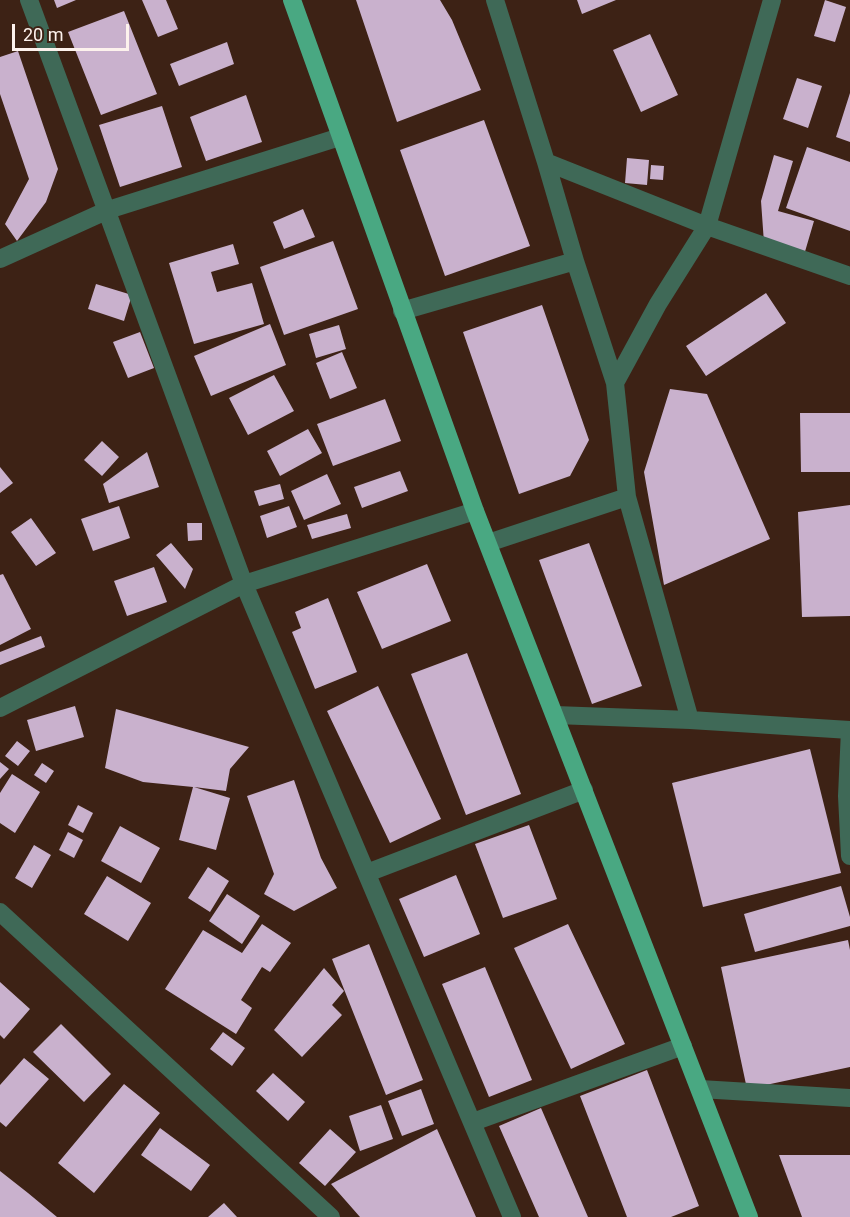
<!DOCTYPE html>
<style>
body{margin:0}
#map{position:relative;width:850px;height:1217px;overflow:hidden;background:#3d2215;font-family:Roboto,sans-serif}
canvas{display:block}
.scale{position:absolute;left:12px;top:24px;width:117px;height:27px;box-sizing:border-box;border:3px solid #fdf2ed;border-top:0;padding-left:8px;font-size:18px;line-height:21px;white-space:nowrap;color:#fdf2ed;-webkit-text-stroke:4px #3d2215;paint-order:stroke}
</style>
<div id="map">
<canvas width="850" height="1217"></canvas>
<div class="scale">20 m</div>
</div>
<script>
const ctx = document.querySelector('canvas').getContext('2d');
ctx.lineJoin = 'round';
function fill(path, color) {
  ctx.fillStyle = color;
  ctx.fill(path, 'evenodd');
}
function poly(rows) {
  const path = new Path2D();
  for (const r of rows) {
    path.moveTo(r[0], r[1]);
    for (let i = 2; i < r.length; i += 2) path.lineTo(r[i], r[i + 1]);
  }
  return path;
}
function trace(path, color, width, dash) {
  ctx.strokeStyle = color;
  ctx.lineWidth = width;
  ctx.lineCap = dash ? 'butt' : 'round';
  ctx.setLineDash(dash || []);
  ctx.stroke(path);
}
const building = poly([
 [54,0,76,0,57,8],
 [142,0,166,0,178,29,158,37],
 [356,0,440,0,452,20,481,90,397,122],
 [577,0,616,0,582,14],
 [825,0,846,7,835,42,814,36],
 [124,11,157,94,101,115,68,32],
 [650,34,678,95,641,112,613,50],
 [227,42,234,64,179,86,170,64],
 [18,51,58,169,46,202,17,241,5,224,29,179,0,94,0,57],
 [797,78,822,86,808,128,783,119],
 [850,93,850,142,836,137],
 [246,95,262,142,206,161,190,117],
 [162,106,182,167,120,187,99,125],
 [484,120,530,246,445,276,400,150],
 [807,147,850,162,850,231,786,208],
 [774,155,793,161,778,211,814,221,804,255,764,243,761,201],
 [627,158,649,160,647,185,625,183],
 [651,165,664,166,663,180,650,179],
 [303,209,315,237,284,249,273,222],
 [333,241,358,309,284,335,260,267],
 [233,244,239,264,211,272,217,292,252,283,264,324,194,344,169,263],
 [96,284,132,295,124,321,88,309],
 [766,293,786,323,706,376,686,346],
 [542,305,589,440,570,476,519,494,463,332],
 [270,324,286,365,211,396,194,356],
 [339,325,346,349,316,358,309,334],
 [140,332,154,368,128,378,113,342],
 [342,352,357,388,330,399,316,363],
 [274,375,294,411,248,435,229,398],
 [670,389,707,394,770,539,664,585,644,472],
 [385,399,401,441,333,466,317,424],
 [800,413,850,413,850,472,801,472],
 [308,429,322,453,280,476,267,451],
 [102,441,119,457,102,476,84,460],
 [147,452,159,487,109,503,103,484],
 [0,467,13,483,0,493],
 [400,471,408,491,362,508,354,487],
 [327,474,341,504,304,520,291,491],
 [280,484,284,499,259,506,254,491],
 [850,505,850,616,802,617,798,512],
 [119,506,130,538,93,551,81,519],
 [289,506,297,527,267,538,260,516],
 [347,514,351,528,312,539,307,525],
 [31,518,56,553,36,566,11,532],
 [187,523,202,523,202,540,188,541],
 [171,543,193,569,185,589,156,555],
 [589,543,642,686,592,704,539,560],
 [427,564,451,621,382,649,357,592],
 [154,567,167,602,127,616,114,581],
 [3,574,31,629,0,645,0,575],
 [328,598,357,672,315,689,292,632,301,628,295,612],
 [41,636,45,647,0,665,0,652],
 [467,653,521,794,466,815,411,674],
 [378,686,441,819,390,843,327,711],
 [75,706,84,737,36,751,27,720],
 [116,709,249,747,230,769,226,791,194,787,230,798,216,850,179,840,193,787,143,782,105,768],
 [17,741,30,751,18,766,5,756],
 [810,749,841,873,703,907,672,783],
 [0,762,9,769,0,779],
 [42,763,54,771,46,783,34,775],
 [12,774,40,792,15,833,0,823,0,793],
 [294,780,321,858,337,888,294,911,264,894,274,874,247,796],
 [78,805,93,813,83,833,68,825],
 [529,825,557,899,503,918,475,844],
 [120,826,160,848,141,883,101,861],
 [68,832,83,840,74,858,59,850],
 [34,845,51,855,32,888,15,878],
 [208,867,229,881,210,912,188,898],
 [456,875,480,934,424,957,399,899],
 [107,876,151,903,128,941,84,914],
 [841,886,850,917,850,926,755,952,744,914],
 [227,894,260,916,242,944,209,921],
 [262,924,291,943,270,972,262,967,241,1000,252,1008,236,1034,165,989,203,930,242,953],
 [568,924,625,1044,571,1069,514,948],
 [848,940,850,950,850,1067,747,1089,721,967],
 [369,944,423,1080,386,1095,332,959],
 [485,967,532,1080,489,1097,442,984],
 [324,968,344,991,332,1005,342,1015,302,1057,274,1030],
 [0,982,30,1009,4,1039,0,1035],
 [61,1024,111,1074,84,1102,33,1052],
 [223,1032,245,1048,232,1066,210,1049],
 [24,1058,49,1079,6,1127,0,1122,0,1085],
 [647,1070,699,1206,671,1217,627,1217,580,1096],
 [273,1073,305,1102,288,1121,256,1091],
 [124,1084,160,1113,94,1193,58,1163],
 [421,1089,434,1124,402,1136,388,1101],
 [381,1105,393,1139,360,1151,349,1116],
 [541,1108,588,1217,539,1217,499,1126],
 [160,1128,210,1165,191,1191,141,1155],
 [330,1129,356,1152,325,1186,299,1163],
 [437,1129,476,1217,360,1217,331,1184],
 [779,1155,850,1155,850,1217,802,1217],
 [0,1171,28,1193,57,1217,0,1217],
 [224,1203,237,1217,208,1217]
]);
const minor = poly([
 [29,0,244,584,512,1217],
 [495,0,546,162,575,261,615,383],
 [546,162,707,226,850,276],
 [0,259,108,210,340,137],
 [402,311,575,261],
 [627,497,690,720],
 [488,543,627,497,615,383,658,304,707,226,772,0],
 [0,708,244,584,475,511],
 [555,715,690,720,850,730],
 [850,730,847,796,850,856],
 [367,873,584,790],
 [0,912,331,1217],
 [700,1089,850,1098],
 [473,1122,683,1046]
]);
const major = poly([
 [292,0,475,511,749,1217]
]);
fill(building, '#c9b1cd');
trace(minor, '#3f6957', 18);
trace(major, '#49a882', 18);
</script>
